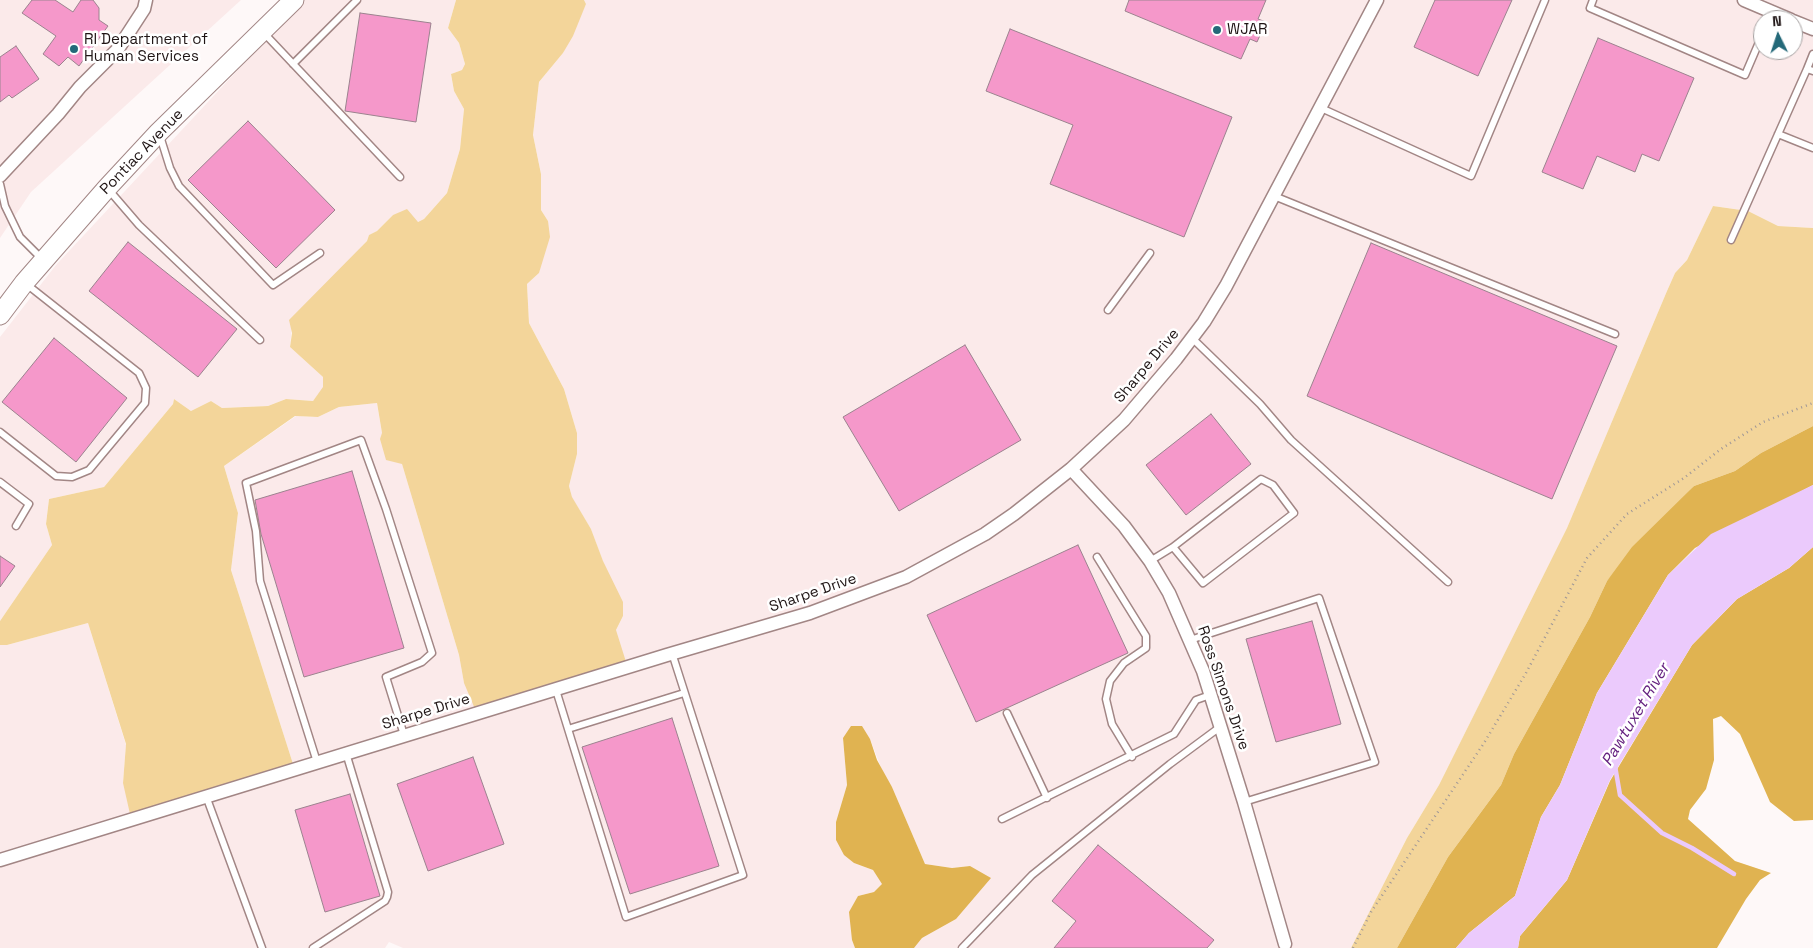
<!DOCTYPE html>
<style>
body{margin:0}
#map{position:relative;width:1813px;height:948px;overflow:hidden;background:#fef8f8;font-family:"Space Grotesk",sans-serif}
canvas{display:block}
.north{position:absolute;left:1753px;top:10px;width:50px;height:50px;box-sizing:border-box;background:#fff;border:1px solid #a5a1a1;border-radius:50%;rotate:356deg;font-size:14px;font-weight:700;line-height:20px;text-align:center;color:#1f1515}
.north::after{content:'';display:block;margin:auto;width:18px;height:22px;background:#246979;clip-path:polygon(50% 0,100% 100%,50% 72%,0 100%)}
</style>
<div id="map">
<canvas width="1813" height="948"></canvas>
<div class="north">N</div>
</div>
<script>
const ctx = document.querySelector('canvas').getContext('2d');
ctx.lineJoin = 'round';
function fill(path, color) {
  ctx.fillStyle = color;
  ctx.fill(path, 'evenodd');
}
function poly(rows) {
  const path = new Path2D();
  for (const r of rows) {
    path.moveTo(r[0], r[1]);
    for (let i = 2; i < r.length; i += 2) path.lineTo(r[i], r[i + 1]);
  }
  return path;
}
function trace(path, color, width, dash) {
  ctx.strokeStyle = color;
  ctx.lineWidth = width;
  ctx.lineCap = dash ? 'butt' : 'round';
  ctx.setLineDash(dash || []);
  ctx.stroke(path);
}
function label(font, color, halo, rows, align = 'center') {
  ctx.font = font + ' "Space Grotesk",sans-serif';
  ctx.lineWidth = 5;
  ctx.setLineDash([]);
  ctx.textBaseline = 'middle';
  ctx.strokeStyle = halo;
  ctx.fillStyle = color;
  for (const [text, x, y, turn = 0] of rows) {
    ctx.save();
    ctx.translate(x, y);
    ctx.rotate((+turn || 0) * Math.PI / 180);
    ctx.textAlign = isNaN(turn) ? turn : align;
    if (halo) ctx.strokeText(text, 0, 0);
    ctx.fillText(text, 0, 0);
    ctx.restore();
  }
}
const built = poly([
 [0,0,241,0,31,192,0,238],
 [303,0,456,0,448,28,459,43,465,64,462,70,451,74,454,91,464,109,460,149,447,193,424,219,418,222,393,215,377,231,369,235,367,241,292,325,290,347,323,377,324,387,313,401,286,399,268,406,222,408,211,401,191,411,174,399,173,404,104,487,49,499,46,524,52,545,0,621,0,337,56,265],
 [584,0,1813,0,1813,228,1778,226,1748,211,1713,206,1687,260,1675,273,1667,291,1567,528,1439,785,1407,838,1351,948,914,948,922,938,956,919,970,866,952,868,925,864,892,787,885,778,870,739,864,732,843,738,847,785,836,822,854,863,873,870,883,884,874,892,858,896,852,940,855,948,403,948,389,942,385,948,0,948,0,645,7,645,88,623,126,745,123,783,294,767,231,570,238,513,224,466,296,416,318,417,339,407,377,403,382,433,402,464,459,655,464,683,616,630,623,616,591,529,572,498,569,486,577,454,577,433,564,389,529,323,527,284,539,273,548,221,541,210,541,174,533,135,539,82,563,53,586,4],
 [1763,20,1793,20,1793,50,1763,50]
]);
const green = poly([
 [456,0,584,0,586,4,573,36,563,53,539,82,533,135,541,174,541,210,548,221,550,237,539,273,527,284,529,323,564,389,577,433,577,454,569,486,572,497,591,529,603,561,623,602,623,616,616,630,627,665,475,709,464,683,459,655,402,464,386,460,380,439,382,433,377,403,339,407,318,417,295,416,224,466,238,513,231,570,294,767,130,814,123,783,126,744,88,623,7,645,0,645,0,621,52,545,46,524,49,499,104,487,173,404,174,399,191,411,211,401,222,408,268,406,286,399,313,401,323,387,323,377,290,347,292,333,289,320,367,241,369,235,377,231,393,215,407,209,418,222,424,219,447,193,460,149,464,109,454,91,451,74,462,70,465,64,459,43,448,28],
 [1713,206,1748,211,1778,226,1813,228,1813,426,1761,453,1735,471,1694,486,1607,581,1590,617,1514,754,1501,785,1448,857,1397,948,1351,948,1407,838,1439,785,1567,528,1667,291,1675,273,1687,260]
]);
const forest = poly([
 [1813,426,1813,485,1695,548,1668,575,1597,693,1560,785,1541,817,1515,896,1469,933,1456,948,1397,948,1448,857,1501,785,1514,754,1590,617,1607,581,1632,547,1694,486,1735,471,1761,453],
 [1813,547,1813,820,1794,821,1770,802,1740,734,1721,716,1713,719,1714,760,1706,789,1690,810,1688,819,1735,861,1771,873,1760,880,1746,899,1717,948,1518,948,1520,936,1567,880,1610,781,1692,645,1737,599,1789,568],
 [851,726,862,726,870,739,877,760,892,787,925,864,952,868,970,866,991,878,956,919,922,938,914,948,855,948,852,940,849,912,858,896,874,892,882,884,873,870,854,863,844,855,836,840,836,822,847,785,843,738]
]);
const water = poly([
 [1813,485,1813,547,1789,568,1737,599,1692,645,1610,780,1567,880,1520,936,1518,948,1456,948,1469,933,1515,896,1541,817,1560,785,1597,693,1668,575,1711,534]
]);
const stream = poly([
 [1615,766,1620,795,1662,833,1692,848,1734,874]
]);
const building = poly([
 [32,0,55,0,73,12,81,0,93,0,99,8,99,20,108,26,79,66,68,57,59,66,43,54,56,36,22,13,32,0],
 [1129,0,1266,0,1258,19,1266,22,1257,42,1250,39,1241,59,1125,11,1129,0],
 [1435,0,1512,0,1478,76,1414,47,1435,0],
 [360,13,431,23,416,122,345,111,360,13],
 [1010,29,1232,117,1184,237,1050,184,1073,125,986,91,1010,29],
 [1598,38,1694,78,1659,161,1642,154,1635,172,1597,156,1583,189,1542,172,1598,38],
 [16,46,39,79,12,98,9,95,0,102,0,57,16,46],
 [248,121,335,210,276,268,188,180,248,121],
 [128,242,237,329,198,377,89,291,128,242],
 [1371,243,1617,346,1552,499,1307,396,1371,243],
 [54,338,127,398,76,462,2,402,54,338],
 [965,345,1021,440,899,511,843,417,965,345],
 [1211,414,1251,464,1186,515,1146,465,1211,414],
 [352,471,404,648,304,677,261,534,255,500,352,471],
 [1078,545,1128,653,976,722,927,615,1078,545],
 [0,556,15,566,0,587,0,556],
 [1312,621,1341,724,1276,742,1246,639,1312,621],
 [672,718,719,866,630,894,582,747,672,718],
 [473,757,504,844,428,871,397,784,473,757],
 [350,794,380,896,325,912,295,810,350,794],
 [1098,845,1214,940,1207,948,1054,948,1076,921,1052,901,1098,845]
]);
const path = poly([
 [1353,948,1371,912,1484,743,1526,673,1587,558,1627,514,1684,478,1721,449,1763,422,1813,403]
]);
const service = poly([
 [1593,0,1590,8,1745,75,1763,33],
 [263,32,400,177],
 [1813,54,1807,69,1813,71],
 [293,64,357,0],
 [1321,108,1471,176,1545,0],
 [1778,134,1813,148],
 [160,136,170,168,179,186,273,285,320,253],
 [0,184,5,206,20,237,43,260],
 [108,189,139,225,260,340],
 [1274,196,1615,334],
 [1731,240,1807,69],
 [1108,310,1150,253],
 [1192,338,1260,404,1291,440,1448,582],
 [0,432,56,476,72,477,89,470,145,403,146,388,139,373,25,283],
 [0,482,29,504,16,526],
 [1097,557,1146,636,1146,648,1124,663,1110,681,1106,699,1112,724,1132,757],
 [1150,561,1173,547,1261,479,1273,485,1294,513,1203,583,1173,547],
 [1190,640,1319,598,1375,762,1244,802],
 [556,690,626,917,743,875,672,653],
 [1007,713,1047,798],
 [568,729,684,693],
 [317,762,260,581,256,531,246,483,361,440,386,509,432,653,422,662,386,677,404,735],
 [206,796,262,948],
 [1002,819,1174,734,1196,700,1210,695],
 [313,948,385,901,387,897,388,892,346,753],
 [962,948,1032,875,1170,764,1220,727]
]);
const minor = poly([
 [1744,0,1791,20],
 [1793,21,1813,29],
 [0,176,58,114,80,87,118,49,144,9,146,0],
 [1071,469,1124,526,1150,561,1169,593,1203,671,1244,802,1285,944],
 [0,860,667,655,810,613,906,577,985,534,1014,514,1071,469,1124,420,1176,359,1204,322,1226,286,1377,0]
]);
const secondary = poly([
 [0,315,24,283,107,188,159,132,294,0]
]);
const markers = [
 [1217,30,5,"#246979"],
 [74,49,5,"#246979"]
];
const poiNames = [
 ["WJAR",1227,30],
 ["RI Department of",84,40],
 ["Human Services",84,57]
];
const streetNames = [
 ["Pontiac Avenue",142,152,-46],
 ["Sharpe Drive",1147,366,-50],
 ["Sharpe Drive",813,593,-19],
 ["Ross Simons Drive",1223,688,71],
 ["Sharpe Drive",426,712,-17]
];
const waterNames = [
 ["Pawtuxet River",1636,715,-59]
];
fill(built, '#fbeaea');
fill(green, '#f3d59a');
fill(forest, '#e0b351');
fill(water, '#ebcafc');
trace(stream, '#ebcafc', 4.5);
fill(building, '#f598ca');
trace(building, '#9c838f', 1);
trace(service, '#a28685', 9);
trace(minor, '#a28685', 15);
trace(secondary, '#a28685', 21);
trace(path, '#9f9797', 2.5, [1, 4]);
trace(service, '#fff', 6);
trace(minor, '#fff', 12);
trace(secondary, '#fff', 19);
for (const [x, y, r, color] of markers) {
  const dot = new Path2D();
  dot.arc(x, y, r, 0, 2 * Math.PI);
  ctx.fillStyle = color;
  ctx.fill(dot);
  trace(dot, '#fff', 2);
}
label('15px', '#1f1515', '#fff', poiNames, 'left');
label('15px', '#1f1515', '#fff', streetNames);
label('italic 16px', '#652280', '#fff', waterNames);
</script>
